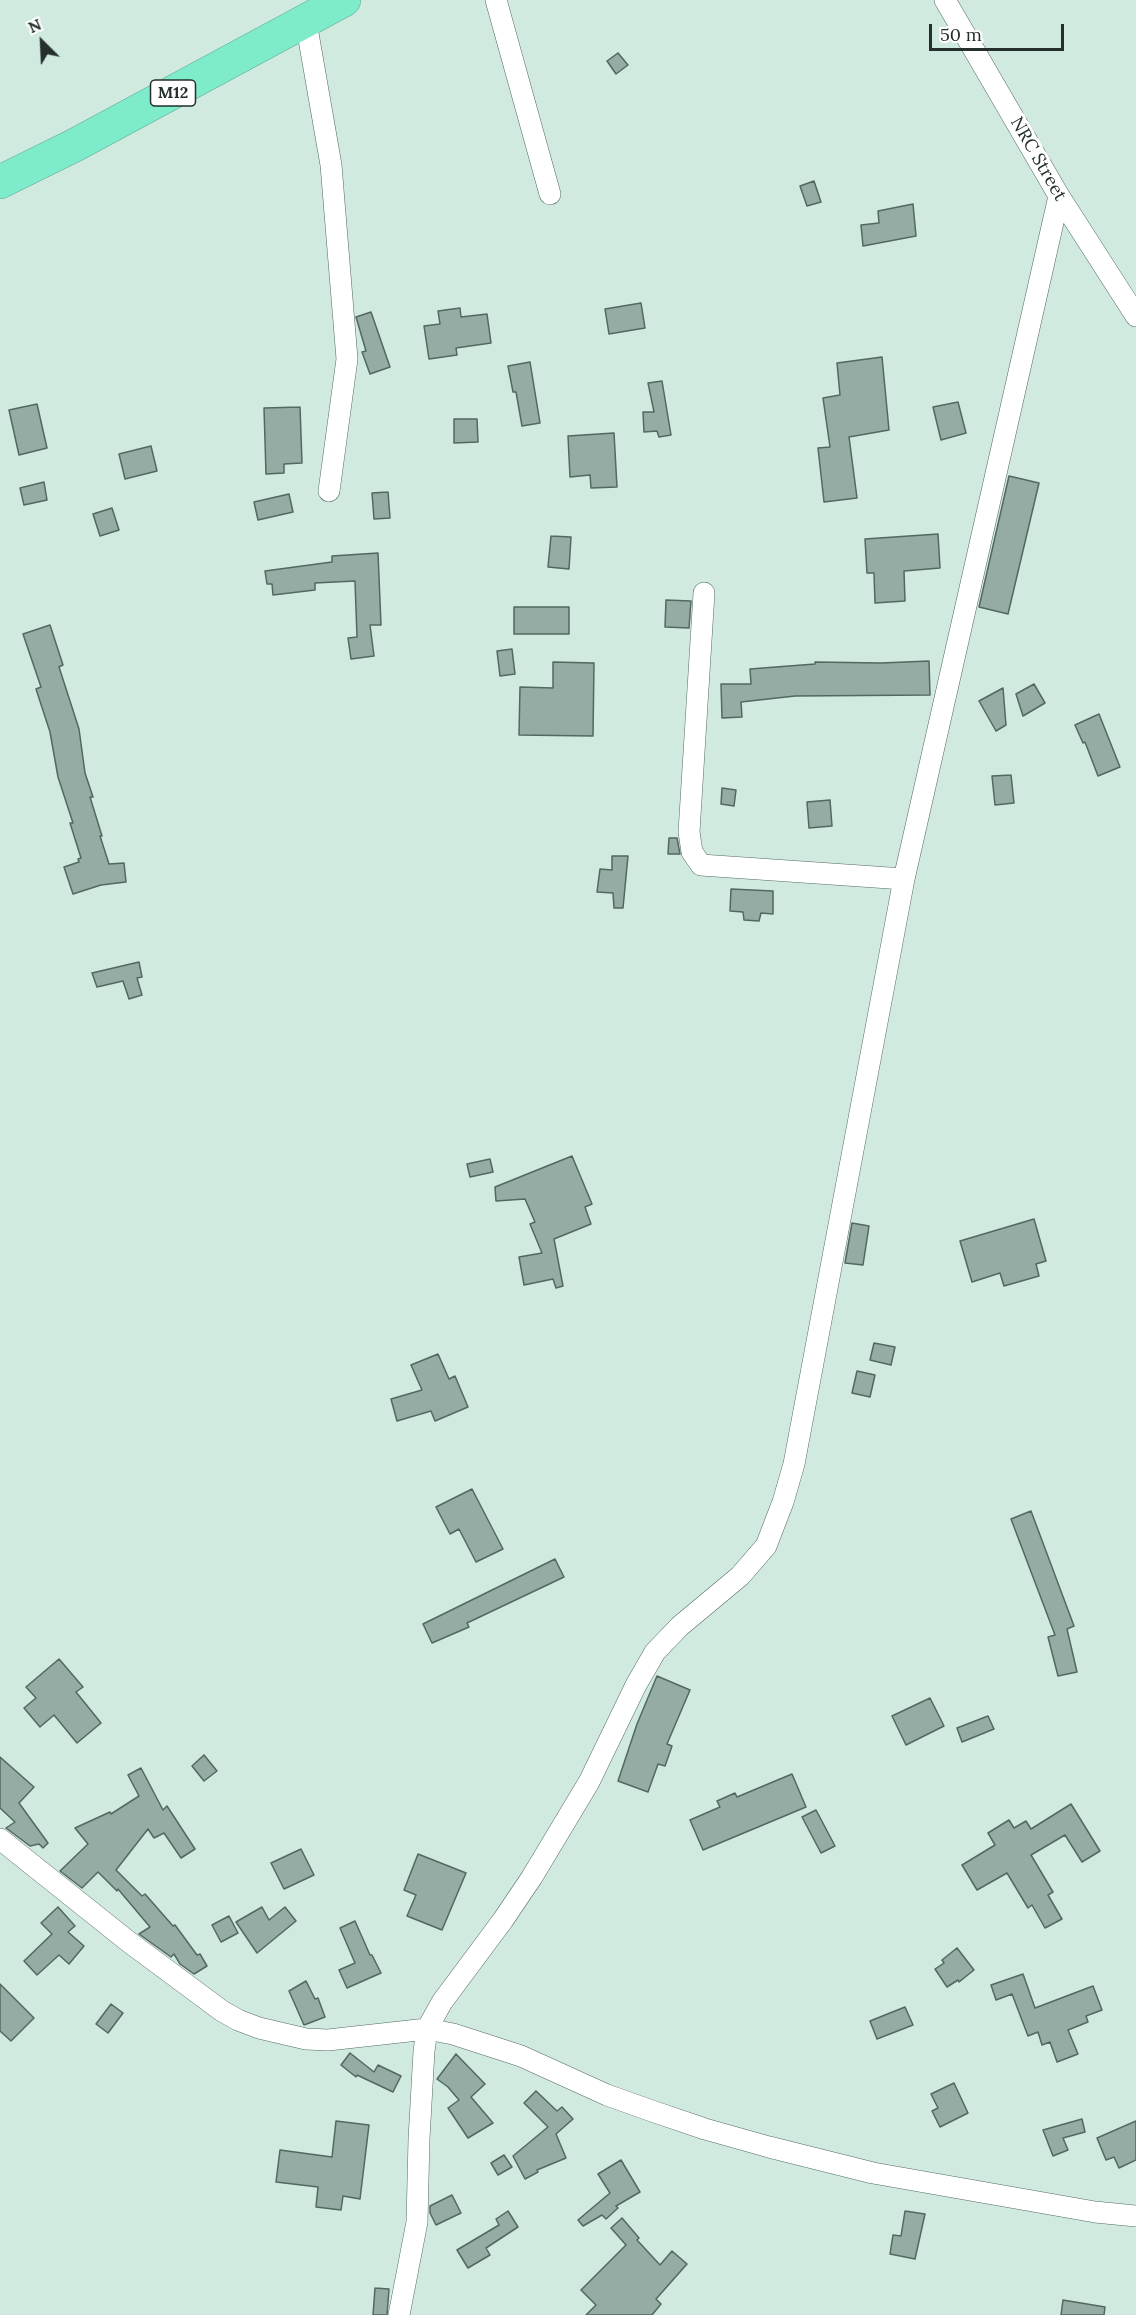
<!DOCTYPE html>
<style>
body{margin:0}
#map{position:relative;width:1136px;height:2315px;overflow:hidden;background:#d0eae0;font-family:Lora,serif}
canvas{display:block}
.north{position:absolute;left:12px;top:12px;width:60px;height:60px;-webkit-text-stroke:4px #fff;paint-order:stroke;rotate:336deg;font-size:16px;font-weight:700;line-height:24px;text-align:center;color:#252f2c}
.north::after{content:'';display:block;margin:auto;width:21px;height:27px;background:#252f2c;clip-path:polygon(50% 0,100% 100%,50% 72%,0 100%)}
.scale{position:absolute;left:929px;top:24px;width:135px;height:27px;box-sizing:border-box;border:3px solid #252f2c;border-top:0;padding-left:8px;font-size:18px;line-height:21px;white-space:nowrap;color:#252f2c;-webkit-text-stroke:4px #fff;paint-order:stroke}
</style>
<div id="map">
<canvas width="1136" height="2315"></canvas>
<div class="north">N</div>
<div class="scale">50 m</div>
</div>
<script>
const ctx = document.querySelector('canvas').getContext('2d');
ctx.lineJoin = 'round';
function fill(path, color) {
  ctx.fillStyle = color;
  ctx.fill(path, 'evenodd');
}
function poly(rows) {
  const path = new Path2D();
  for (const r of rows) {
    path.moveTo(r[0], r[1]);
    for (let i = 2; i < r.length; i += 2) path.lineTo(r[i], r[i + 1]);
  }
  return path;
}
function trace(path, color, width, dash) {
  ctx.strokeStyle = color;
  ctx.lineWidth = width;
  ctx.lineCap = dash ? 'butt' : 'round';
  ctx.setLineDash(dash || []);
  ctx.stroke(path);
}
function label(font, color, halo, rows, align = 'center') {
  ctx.font = font + ' Lora,serif';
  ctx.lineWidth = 6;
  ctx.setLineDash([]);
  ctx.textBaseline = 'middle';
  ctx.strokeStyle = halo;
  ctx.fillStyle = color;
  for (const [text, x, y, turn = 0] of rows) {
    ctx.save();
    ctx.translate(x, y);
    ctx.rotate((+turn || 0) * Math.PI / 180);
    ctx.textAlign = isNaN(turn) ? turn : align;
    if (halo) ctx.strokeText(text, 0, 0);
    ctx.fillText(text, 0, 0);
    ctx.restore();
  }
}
const building = poly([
 [618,53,628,65,616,74,607,61,618,53],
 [814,181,821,202,807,206,800,186,814,181],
 [913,204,916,236,863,246,861,225,879,223,878,211,913,204],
 [641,303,645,328,609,334,605,309,641,303],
 [460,308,461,317,487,314,491,343,456,348,457,355,429,359,424,326,440,324,438,311,460,308],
 [371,312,390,367,370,374,362,352,366,351,356,317,371,312],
 [882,357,889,430,849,437,857,498,824,502,818,448,830,447,823,398,840,395,837,363,882,357],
 [530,362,540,423,522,426,516,392,513,392,508,366,530,362],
 [662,381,671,435,659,437,657,431,644,432,643,412,654,412,648,383,662,381],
 [958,402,966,433,941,440,933,407,958,402],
 [37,404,47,448,19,455,9,410,37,404],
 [300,407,302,463,284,464,284,473,266,474,264,408,300,407],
 [454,419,477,419,478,442,454,443,454,419],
 [614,433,617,487,591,488,590,475,570,477,568,436,614,433],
 [151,446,157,471,125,479,119,454,151,446],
 [1009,476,1039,483,1008,614,979,607,1009,476],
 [44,482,47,500,24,505,20,488,44,482],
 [388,492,390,518,374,519,372,493,388,492],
 [289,494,293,512,258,520,254,502,289,494],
 [112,508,119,530,100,536,93,514,112,508],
 [938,534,940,568,904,571,905,601,875,603,874,573,867,573,865,539,938,534],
 [551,536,571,537,569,569,548,567,551,536],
 [378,553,381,625,370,625,374,656,351,659,348,638,357,637,355,581,315,583,315,590,273,595,272,584,267,584,265,571,332,562,332,556,378,553],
 [666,600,691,601,689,628,665,627,666,600],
 [514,607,569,607,569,634,514,634,514,607],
 [50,625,63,665,59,667,79,729,85,773,93,797,90,797,102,836,100,836,109,864,124,863,126,882,101,885,73,894,64,867,79,862,78,859,81,858,70,823,73,823,58,777,50,732,36,689,41,687,23,634,50,625],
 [512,649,515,674,500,676,497,651,512,649],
 [929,661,930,695,795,696,741,702,742,717,722,718,721,684,751,684,750,669,815,664,815,662,881,663,929,661],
 [553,662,594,663,593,736,519,735,520,687,553,688,553,662],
 [1034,684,1045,703,1023,716,1016,694,1034,684],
 [1003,688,1006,725,996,731,979,701,1003,688],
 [1099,714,1120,767,1098,776,1085,742,1083,743,1075,725,1099,714],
 [1011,775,1014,803,995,805,992,776,1011,775],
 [722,788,736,790,734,806,721,804,722,788],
 [830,800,832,826,809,828,807,802,830,800],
 [669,838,677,838,680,854,668,854,669,838],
 [612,856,628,856,623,908,614,908,613,893,597,892,600,869,612,870,612,856],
 [731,889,773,891,773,914,761,913,759,921,744,920,743,912,730,911,731,889],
 [139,962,142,977,137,978,142,995,129,999,123,981,97,987,92,973,139,962],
 [572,1156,592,1204,585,1207,591,1224,554,1239,563,1286,556,1288,553,1279,524,1285,519,1257,542,1253,530,1224,535,1222,525,1199,496,1201,495,1187,572,1156],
 [490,1159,493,1172,470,1177,467,1164,490,1159],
 [1034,1219,1046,1261,1036,1264,1039,1276,1004,1286,1000,1273,972,1282,960,1241,1034,1219],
 [852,1223,869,1226,863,1265,845,1263,852,1223],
 [874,1343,895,1347,891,1365,870,1360,874,1343],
 [438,1354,449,1379,455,1376,468,1407,435,1421,431,1411,397,1421,391,1399,422,1390,411,1365,438,1354],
 [857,1371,875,1375,870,1397,852,1393,857,1371],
 [472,1489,503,1549,476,1562,459,1529,450,1534,436,1507,472,1489],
 [1031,1511,1074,1626,1067,1629,1077,1672,1058,1676,1048,1637,1055,1635,1011,1519,1031,1511],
 [555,1559,564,1577,467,1623,469,1627,432,1643,423,1624,555,1559],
 [59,1659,83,1687,76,1692,101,1723,77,1743,54,1715,40,1727,24,1708,36,1698,26,1687,59,1659],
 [657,1676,690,1690,667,1744,672,1746,665,1766,658,1764,648,1792,618,1781,637,1724,657,1676],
 [930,1698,944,1726,906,1745,892,1716,930,1698],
 [988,1716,994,1729,962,1742,957,1728,988,1716],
 [204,1755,217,1771,204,1781,192,1766,204,1755],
 [0,1757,34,1787,19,1803,48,1843,43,1848,39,1844,30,1846,6,1828,15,1822,0,1808,0,1757],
 [141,1768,163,1810,167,1806,195,1849,181,1858,164,1833,154,1838,148,1829,116,1870,142,1896,145,1894,173,1926,175,1925,197,1955,200,1954,207,1966,194,1974,180,1964,174,1954,171,1957,139,1934,150,1927,118,1889,117,1891,98,1872,82,1888,60,1871,88,1844,75,1828,110,1812,111,1814,139,1796,128,1775,141,1768],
 [792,1774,806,1807,703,1850,690,1820,720,1807,717,1801,735,1793,737,1797,792,1774],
 [1071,1804,1100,1851,1082,1862,1065,1835,1031,1855,1053,1892,1048,1895,1062,1919,1045,1928,1032,1905,1028,1908,1007,1873,977,1890,962,1865,995,1845,988,1833,1009,1820,1014,1828,1026,1821,1031,1829,1071,1804],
 [816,1810,835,1846,821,1853,802,1817,816,1810],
 [301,1849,314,1875,284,1889,271,1863,301,1849],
 [418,1854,466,1873,442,1930,407,1916,416,1895,404,1890,418,1854],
 [58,1907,75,1926,68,1932,84,1946,69,1964,59,1955,37,1975,24,1961,52,1934,41,1923,58,1907],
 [262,1907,269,1920,285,1907,296,1921,257,1953,236,1922,262,1907],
 [229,1916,238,1933,221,1942,212,1925,229,1916],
 [355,1921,370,1955,372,1955,381,1973,347,1988,339,1970,355,1963,340,1928,355,1921],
 [957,1948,974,1970,959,1982,958,1980,947,1987,935,1969,944,1963,942,1960,957,1948],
 [1023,1974,1035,2008,1093,1986,1102,2010,1086,2016,1088,2022,1068,2030,1078,2054,1057,2062,1050,2042,1042,2045,1038,2032,1028,2036,1012,1994,996,2000,991,1985,1023,1974],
 [306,1981,315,1999,318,1998,325,2017,304,2025,289,1991,306,1981],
 [0,1984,34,2018,11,2041,0,2031,0,1984],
 [111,2004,123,2013,108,2033,96,2024,111,2004],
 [905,2007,913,2025,877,2039,870,2021,905,2007],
 [350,2053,374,2072,378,2065,401,2076,393,2092,357,2075,356,2077,341,2065,350,2053],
 [456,2054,485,2084,471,2097,493,2123,468,2138,448,2108,459,2100,448,2087,437,2079,456,2054],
 [954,2083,968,2113,940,2127,932,2111,938,2108,931,2094,954,2083],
 [536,2091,557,2111,562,2107,573,2119,556,2134,566,2158,537,2170,538,2172,525,2179,513,2156,548,2127,524,2103,536,2091],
 [1082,2119,1085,2132,1063,2138,1068,2150,1053,2156,1043,2130,1082,2119],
 [336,2121,369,2125,360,2199,343,2196,341,2210,316,2207,318,2187,276,2182,280,2150,332,2157,336,2121],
 [1136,2121,1136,2160,1119,2168,1114,2157,1106,2160,1097,2138,1136,2121],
 [504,2155,512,2167,498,2175,491,2163,504,2155],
 [621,2160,640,2192,616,2206,618,2208,606,2219,602,2215,583,2226,578,2220,610,2193,598,2174,621,2160],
 [452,2195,461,2213,436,2225,430,2213,430,2206,452,2195],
 [508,2211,518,2227,486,2248,490,2255,468,2268,457,2250,499,2225,496,2219,508,2211],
 [905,2211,925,2214,915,2259,890,2254,893,2235,901,2236,905,2211],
 [622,2218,639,2238,637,2240,660,2265,672,2251,687,2264,656,2299,661,2304,652,2315,586,2315,596,2305,581,2290,626,2245,611,2228,622,2218],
 [375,2288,389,2289,387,2315,373,2315,375,2288],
 [1063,2300,1105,2307,1104,2315,1061,2315,1063,2300]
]);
const street = poly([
 [496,0,550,194],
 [945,0,1059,196,1136,316],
 [306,22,331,165,347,359,329,491],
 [704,593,689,832,692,852,701,865,904,879],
 [0,1839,129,1942,222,2011,238,2020,259,2028,306,2039,328,2040,427,2029,453,2034,521,2056,607,2095,649,2110,705,2129,769,2147,873,2173,1095,2212,1136,2216],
 [399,2315,417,2222,419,2139,424,2051,427,2029,442,2002,503,1920,532,1877,589,1782,636,1685,655,1652,680,1626,740,1576,766,1546,783,1502,794,1464,904,879,1059,196]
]);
const highway = poly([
 [0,182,75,145,344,0]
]);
const shields = [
 [173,93,45]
];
const shieldNames = [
 ["M12",173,93]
];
const streetNames = [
 ["NRC Street",1038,159,60]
];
fill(building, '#94aca3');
trace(building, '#526860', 1.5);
trace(street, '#546b63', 22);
trace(highway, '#5fa993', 34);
trace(street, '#fff', 21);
trace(highway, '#7eebca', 33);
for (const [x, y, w] of shields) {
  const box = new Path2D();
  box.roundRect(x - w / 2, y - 13, w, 26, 4.5);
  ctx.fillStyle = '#fff';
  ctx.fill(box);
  trace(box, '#252f2c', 1.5);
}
label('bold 16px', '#252f2c', null, shieldNames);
label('18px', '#252f2c', '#fff', streetNames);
</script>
